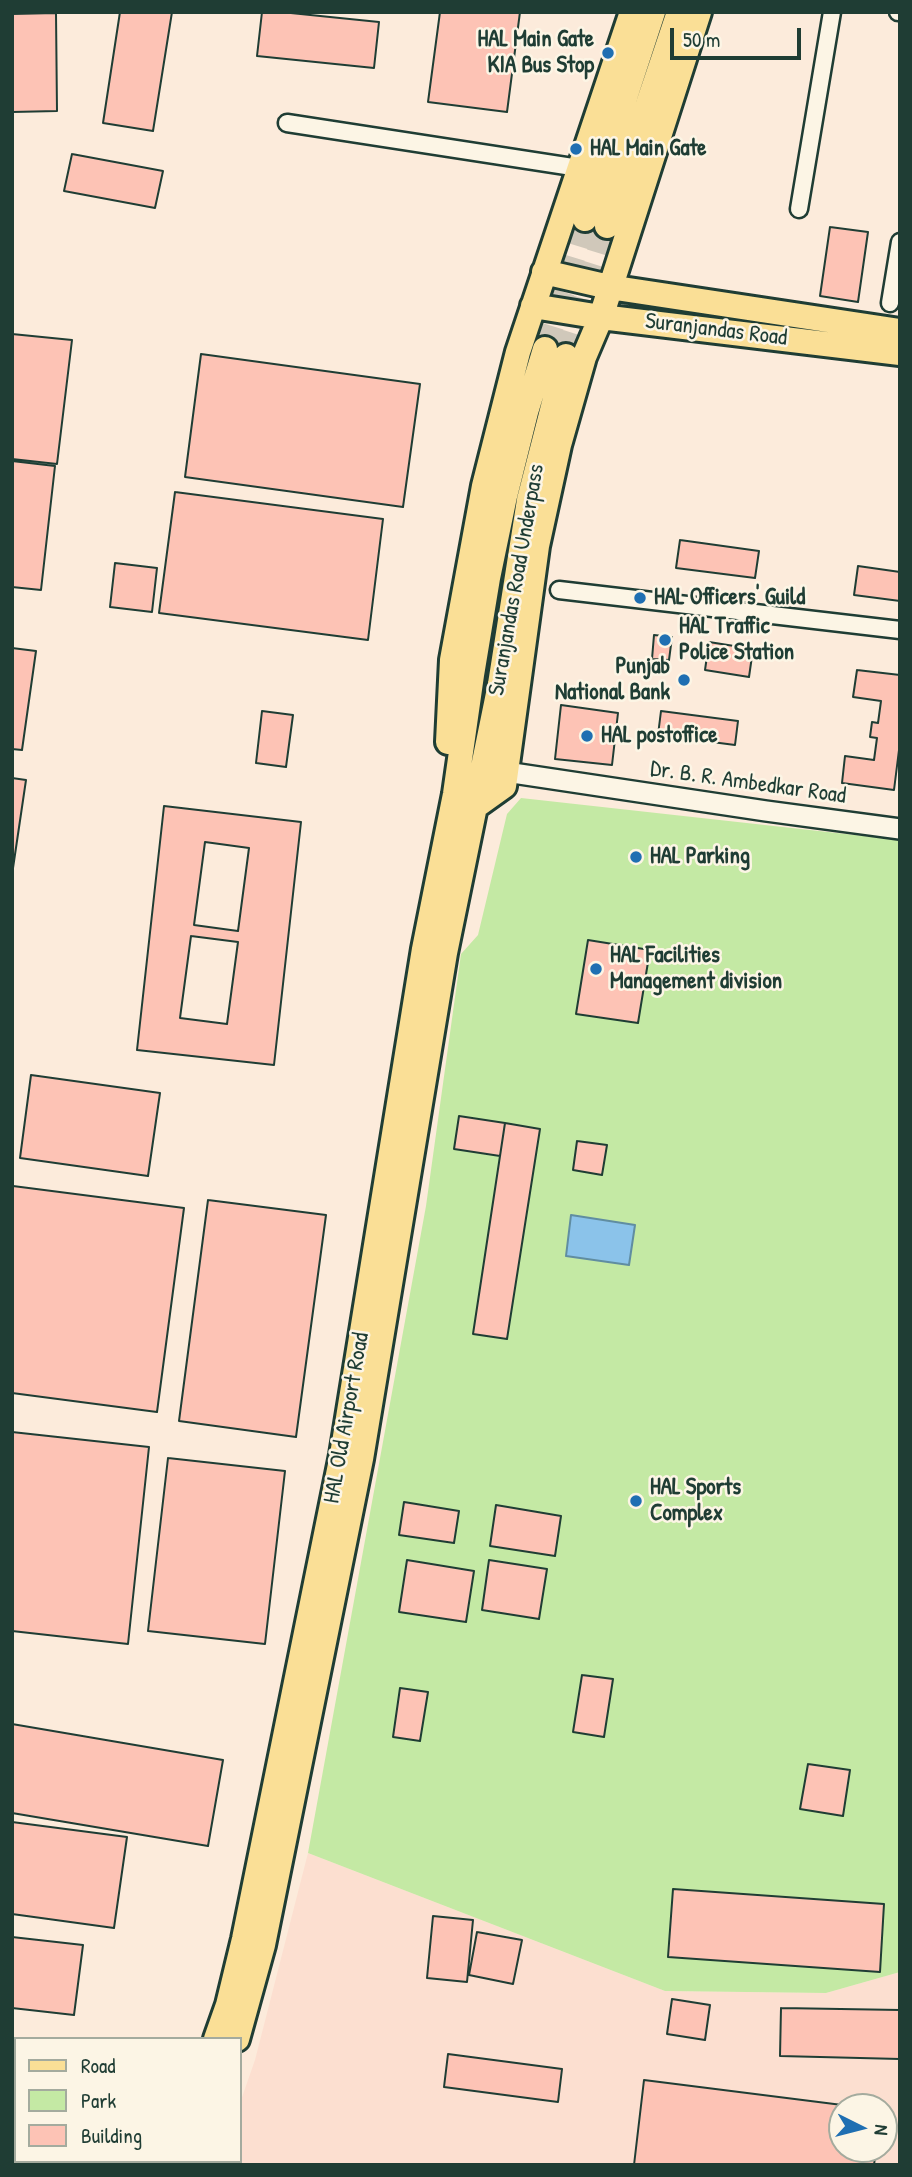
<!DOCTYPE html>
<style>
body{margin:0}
#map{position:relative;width:912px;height:2177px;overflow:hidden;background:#fcebdb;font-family:"Patrick Hand",sans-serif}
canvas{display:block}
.frame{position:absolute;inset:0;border:14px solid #1f3d34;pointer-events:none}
.legend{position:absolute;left:14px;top:2037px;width:228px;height:126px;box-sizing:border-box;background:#fcf5e5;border:2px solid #a4ab9e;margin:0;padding:9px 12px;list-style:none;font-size:21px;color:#1f3d34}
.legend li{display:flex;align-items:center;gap:14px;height:35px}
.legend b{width:35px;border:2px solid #a4ab9e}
.north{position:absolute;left:828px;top:2093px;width:70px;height:70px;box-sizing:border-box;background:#fcf5e5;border:2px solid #a4ab9e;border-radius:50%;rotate:96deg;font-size:19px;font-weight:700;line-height:28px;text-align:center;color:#1f3d34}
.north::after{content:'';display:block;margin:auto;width:24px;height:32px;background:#1f6fb2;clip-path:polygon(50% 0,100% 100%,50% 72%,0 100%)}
.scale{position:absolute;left:670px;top:28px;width:131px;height:32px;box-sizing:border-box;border:4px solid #1f3d34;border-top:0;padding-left:9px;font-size:21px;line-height:24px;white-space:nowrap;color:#1f3d34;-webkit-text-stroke:5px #fcf5e5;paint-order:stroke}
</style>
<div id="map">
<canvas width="912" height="2177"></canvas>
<div class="frame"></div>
<ul class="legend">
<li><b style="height:9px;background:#fadf96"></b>Road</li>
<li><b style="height:19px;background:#c4e9a4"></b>Park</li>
<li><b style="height:19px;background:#fdc3b5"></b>Building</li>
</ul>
<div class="north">N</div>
<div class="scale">50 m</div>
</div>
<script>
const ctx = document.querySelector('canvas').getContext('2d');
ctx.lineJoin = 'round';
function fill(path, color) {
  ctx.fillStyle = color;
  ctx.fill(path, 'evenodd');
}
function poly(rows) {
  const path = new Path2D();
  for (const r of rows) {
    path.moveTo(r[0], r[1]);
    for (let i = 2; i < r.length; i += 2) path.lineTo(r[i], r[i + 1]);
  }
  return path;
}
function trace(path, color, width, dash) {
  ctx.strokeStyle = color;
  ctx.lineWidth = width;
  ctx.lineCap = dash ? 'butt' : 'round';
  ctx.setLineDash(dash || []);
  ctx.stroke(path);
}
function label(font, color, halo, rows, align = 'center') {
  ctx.font = font + ' "Patrick Hand",sans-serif';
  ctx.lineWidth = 5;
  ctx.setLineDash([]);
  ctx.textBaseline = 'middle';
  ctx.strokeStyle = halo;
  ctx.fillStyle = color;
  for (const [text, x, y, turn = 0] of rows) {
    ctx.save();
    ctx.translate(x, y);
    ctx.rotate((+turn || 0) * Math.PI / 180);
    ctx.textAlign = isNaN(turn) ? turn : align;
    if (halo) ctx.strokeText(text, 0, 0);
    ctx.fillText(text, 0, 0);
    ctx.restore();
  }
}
const built = poly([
 [308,1853,665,1991,826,1993,900,1972,900,2165,215,2165,217,2161,240,2161,240,2103,255,2060],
 [842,2107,884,2107,884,2149,842,2149]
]);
const green = poly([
 [521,798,900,840,900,1972,826,1993,665,1991,308,1853,426,1206,461,954,478,935,507,814]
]);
const water = poly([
 [571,1215,635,1225,629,1265,566,1256,571,1215]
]);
const building = poly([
 [120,12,172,12,153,131,103,123,120,12],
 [262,12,281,12,379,22,374,68,257,56,262,12],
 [440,12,520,12,507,112,428,102,440,12],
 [56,13,57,111,12,112,12,14,56,13],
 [72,154,163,171,155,208,64,191,72,154],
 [830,227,868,232,858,302,820,296,830,227],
 [12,334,72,340,57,464,12,459,12,334],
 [201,354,420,384,403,507,185,477,201,354],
 [12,461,55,466,41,590,12,587,12,461],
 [175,492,383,519,368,640,159,613,175,492],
 [680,540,759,551,755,578,676,568,680,540],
 [115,563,157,568,152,612,110,607,115,563],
 [858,566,900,572,900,601,854,595,858,566],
 [654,635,672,637,669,660,652,659,654,635],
 [709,642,753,649,749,677,705,670,709,642],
 [12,648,36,651,22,750,12,749,12,648],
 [857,670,900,675,900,742,894,790,842,783,845,756,874,760,877,738,870,737,872,722,878,723,881,701,853,697,857,670],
 [561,705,618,713,612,765,555,759,561,705],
 [262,711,293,715,286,767,256,763,262,711],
 [661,711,738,721,735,745,658,735,661,711],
 [12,778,26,780,13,868,12,868,12,778],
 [164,806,301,822,274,1065,137,1050,164,806],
 [205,842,249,848,238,931,194,925,205,842],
 [191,936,238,942,227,1024,180,1018,191,936],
 [588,940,650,950,638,1023,576,1014,588,940],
 [31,1075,160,1093,148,1176,20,1158,31,1075],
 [459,1116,505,1123,500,1156,454,1149,459,1116],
 [505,1123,540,1129,507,1339,473,1334,505,1123],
 [577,1141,607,1145,602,1175,573,1170,577,1141],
 [13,1186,184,1208,157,1412,12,1393,13,1186],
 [208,1200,326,1215,296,1437,179,1421,208,1200],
 [12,1432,149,1447,128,1644,12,1631,12,1432],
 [168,1458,285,1471,265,1644,148,1631,168,1458],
 [404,1502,459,1511,454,1543,399,1535,404,1502],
 [496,1505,561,1516,555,1556,490,1546,496,1505],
 [407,1560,474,1571,466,1622,399,1612,407,1560],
 [489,1560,547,1569,539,1619,482,1610,489,1560],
 [582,1675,613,1679,604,1737,573,1732,582,1675],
 [400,1688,428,1692,420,1741,393,1737,400,1688],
 [12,1724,223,1760,208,1846,12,1813,12,1724],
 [808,1764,850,1770,843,1816,800,1809,808,1764],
 [12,1822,127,1837,114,1928,12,1914,12,1822],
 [673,1889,884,1904,880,1972,668,1957,673,1889],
 [433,1916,473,1920,467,1982,427,1978,433,1916],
 [477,1932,522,1940,513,1984,469,1975,477,1932],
 [12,1937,83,1945,74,2015,12,2008,12,1937],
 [672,1999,710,2005,705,2040,667,2034,672,1999],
 [781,2008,900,2010,900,2059,780,2056,781,2008],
 [448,2054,562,2069,558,2102,444,2087,448,2054],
 [644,2080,858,2107,842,2107,842,2149,876,2149,874,2165,634,2165,644,2080],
 [12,2117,16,2117,16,2161,33,2161,33,2165,12,2165,12,2117]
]);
const primaryTunnel = poly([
 [545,349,585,219],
 [566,356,607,226]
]);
const minor = poly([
 [898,12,900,12],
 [287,123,579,168],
 [799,209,832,12],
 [890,303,900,242],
 [559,590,900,630]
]);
const tertiary = poly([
 [506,772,766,811,900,829]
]);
const primary = poly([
 [585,219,653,12],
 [607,226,679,12],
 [544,272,609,287,900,331],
 [533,306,601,317,900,353],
 [448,742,452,660,484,486,518,352,632,12],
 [476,806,504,786,537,546,559,445,584,357,601,317,699,12],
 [216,2039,228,2005,244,1939,342,1455,424,949,455,794,472,675,488,578,505,496,526,412,545,349],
 [237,2039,263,1945,361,1459,445,953,500,684,529,500,566,356],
 [172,2165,174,2161],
 [197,2165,198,2161]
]);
const markers = [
 [608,53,7,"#1f6fb2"],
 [576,149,7,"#1f6fb2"],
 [640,598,7,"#1f6fb2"],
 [665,640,7,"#1f6fb2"],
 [684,680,7,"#1f6fb2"],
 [587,736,7,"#1f6fb2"],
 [636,857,7,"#1f6fb2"],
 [596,969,7,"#1f6fb2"],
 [636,1501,7,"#1f6fb2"]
];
const poiNames = [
 ["HAL Main Gate",594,40,"right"],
 ["KIA Bus Stop",594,66,"right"],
 ["HAL Main Gate",590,149],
 ["HAL Officers' Guild",654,598],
 ["HAL Traffic",679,627],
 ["Police Station",679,653],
 ["Punjab",670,667,"right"],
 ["National Bank",670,693,"right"],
 ["HAL postoffice",601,736],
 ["HAL Parking",650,857],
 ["HAL Facilities",610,956],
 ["Management division",610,982],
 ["HAL Sports",650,1488],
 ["Complex",650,1514]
];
const streetNames = [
 ["Suranjandas Road",716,330,7],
 ["Suranjandas Road Underpass",517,580,-80],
 ["Dr. B. R. Ambedkar Road",748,783,8],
 ["HAL Old Airport Road",347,1418,-80]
];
fill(built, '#fcdfd0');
fill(green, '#c4e9a4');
fill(water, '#8bc3ea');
trace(water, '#608da1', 2);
fill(building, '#fdc3b5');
trace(building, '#1f3d34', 2);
trace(primaryTunnel, '#d0c8ba', 24, [24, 12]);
trace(minor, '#1f3d34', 21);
trace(tertiary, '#1f3d34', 24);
trace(primary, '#1f3d34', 30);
trace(minor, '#fcf5e5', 16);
trace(tertiary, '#fcf5e5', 19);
trace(primary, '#fadf96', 24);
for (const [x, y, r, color] of markers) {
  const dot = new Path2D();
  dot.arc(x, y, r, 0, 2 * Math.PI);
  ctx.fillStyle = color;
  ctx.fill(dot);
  trace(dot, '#fcf5e5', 2.5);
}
label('bold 23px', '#1f3d34', '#fcf5e5', poiNames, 'left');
label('23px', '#1f3d34', '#fcf5e5', streetNames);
</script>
